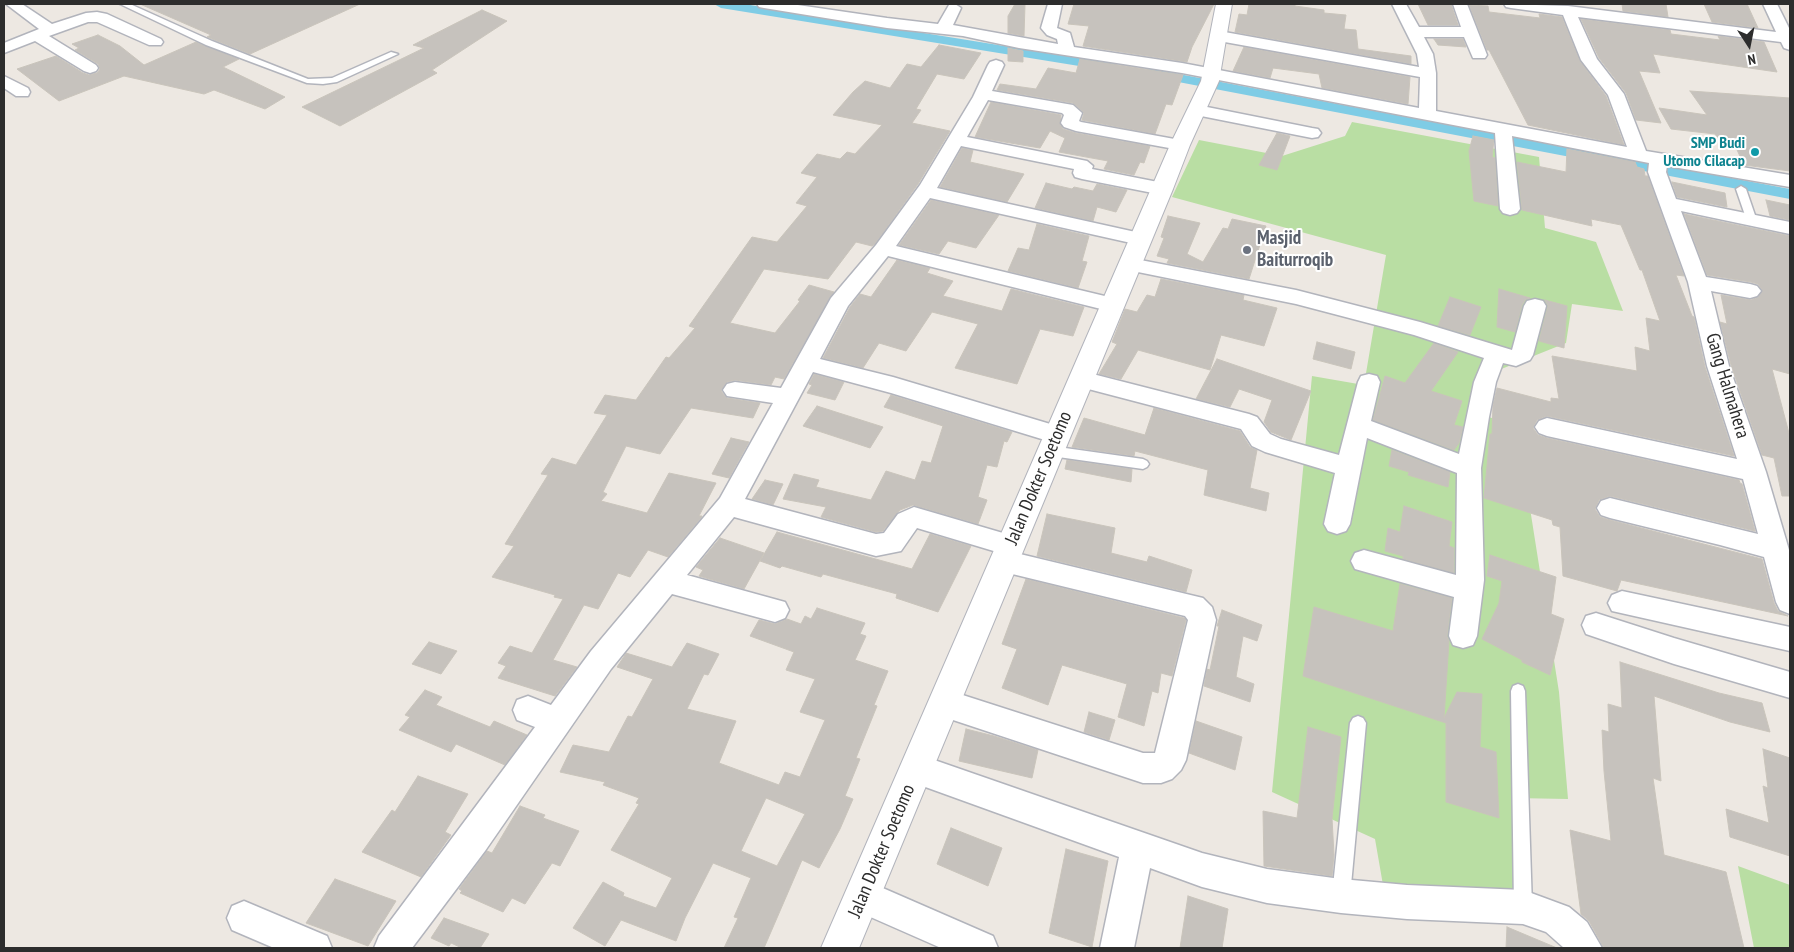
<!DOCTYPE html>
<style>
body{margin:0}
#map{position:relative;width:1794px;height:952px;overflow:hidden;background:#ede8e2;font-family:"PT Sans Narrow",sans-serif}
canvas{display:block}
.frame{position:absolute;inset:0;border:5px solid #2d2d2d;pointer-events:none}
.north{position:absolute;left:1724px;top:20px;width:50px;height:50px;-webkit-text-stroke:4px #fff;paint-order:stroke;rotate:169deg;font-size:14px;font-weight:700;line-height:20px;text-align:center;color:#2d2d2d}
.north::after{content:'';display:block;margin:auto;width:18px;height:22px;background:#2d2d2d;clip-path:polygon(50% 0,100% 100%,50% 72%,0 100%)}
</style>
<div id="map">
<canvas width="1794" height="952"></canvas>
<div class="frame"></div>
<div class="north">N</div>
</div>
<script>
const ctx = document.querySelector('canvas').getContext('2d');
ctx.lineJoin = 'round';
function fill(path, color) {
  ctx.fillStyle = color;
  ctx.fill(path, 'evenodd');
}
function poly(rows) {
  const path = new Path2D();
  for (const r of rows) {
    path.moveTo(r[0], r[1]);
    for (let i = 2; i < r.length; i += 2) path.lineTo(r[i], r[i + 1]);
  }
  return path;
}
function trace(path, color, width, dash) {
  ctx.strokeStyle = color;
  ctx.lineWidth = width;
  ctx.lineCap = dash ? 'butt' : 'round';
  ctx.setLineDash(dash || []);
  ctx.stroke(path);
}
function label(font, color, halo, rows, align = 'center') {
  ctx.font = font + ' "PT Sans Narrow",sans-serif';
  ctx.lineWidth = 4;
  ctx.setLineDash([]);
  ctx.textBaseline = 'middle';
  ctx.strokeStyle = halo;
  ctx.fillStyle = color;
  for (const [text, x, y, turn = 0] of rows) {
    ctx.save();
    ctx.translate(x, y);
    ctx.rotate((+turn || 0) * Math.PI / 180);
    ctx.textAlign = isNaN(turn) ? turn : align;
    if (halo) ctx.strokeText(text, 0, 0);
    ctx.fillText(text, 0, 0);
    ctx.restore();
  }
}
const green = poly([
 [1352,122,1539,157,1545,228,1596,242,1623,311,1572,304,1566,343,1474,380,1476,413,1517,426,1559,692,1568,799,1514,798,1514,915,1387,908,1375,839,1272,792,1312,376,1364,385,1386,255,1172,197,1199,140,1282,156,1345,136],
 [1738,866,1790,885,1790,948,1754,948]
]);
const canal = poly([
 [714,4,744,4,1110,63,1115,64,1117,67,1115,70,1110,71,721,8,714,4],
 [1152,69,1790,189,1790,199,1147,76,1145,73,1147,70,1152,69]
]);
const building = poly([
 [140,4,360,4,250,54,207,37,211,35,140,4],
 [1015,4,1025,4,1024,36,1008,33,1008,16,1015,4],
 [1074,4,1214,4,1192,47,1187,62,1083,46,1089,26,1068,24,1074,4],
 [1249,4,1295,4,1295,6,1324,10,1324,13,1346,15,1344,29,1356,30,1358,49,1411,56,1411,64,1235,32,1239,14,1247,15,1249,4],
 [1418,4,1451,4,1458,25,1428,25,1418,4],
 [1622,4,1666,4,1668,17,1623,11,1622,4],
 [1704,4,1747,4,1758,28,1712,22,1704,4],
 [1469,5,1488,6,1489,12,1540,18,1539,14,1562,17,1580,61,1606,96,1624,145,1528,125,1489,50,1487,50,1469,5],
 [482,10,507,21,432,70,437,73,340,126,302,107,424,48,413,45,482,10],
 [1581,19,1670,30,1671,34,1720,40,1718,36,1764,42,1777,72,1653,54,1660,73,1639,71,1661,123,1636,120,1626,93,1599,58,1581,19],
 [98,35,120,46,144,65,196,42,239,59,223,67,285,97,265,109,214,90,204,94,124,76,59,101,17,69,56,56,83,73,89,75,97,73,100,69,98,64,75,50,79,48,72,44,98,35],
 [1434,39,1463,39,1466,47,1438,45,1434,39],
 [939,45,981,53,964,79,937,74,916,109,921,110,912,123,950,131,918,184,875,244,872,246,856,242,828,279,764,269,730,323,775,333,800,301,798,300,809,285,834,292,784,379,775,377,771,385,735,380,727,382,721,391,727,398,760,403,753,418,691,408,660,454,626,446,603,492,607,494,601,501,647,513,669,473,716,483,699,516,702,516,701,518,668,557,648,550,630,577,618,573,598,609,584,605,553,660,577,667,555,696,498,678,506,666,498,663,510,646,532,653,563,599,554,597,555,595,492,577,514,546,505,544,548,475,541,474,552,458,576,465,607,415,594,413,605,395,636,400,666,357,669,358,695,328,689,326,752,237,777,242,807,206,796,203,817,177,801,173,817,154,840,159,847,152,855,154,882,125,833,115,853,92,865,81,890,88,907,64,921,67,939,45],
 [1244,47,1410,77,1408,104,1322,88,1319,74,1273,68,1270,78,1233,71,1244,47],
 [1008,48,1023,51,1023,62,1008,61,1008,48],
 [1080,59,1183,75,1172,105,1166,104,1155,134,1082,120,1084,113,1073,103,997,90,1000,84,1036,89,1048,68,1076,73,1080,59],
 [1690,91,1790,98,1790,171,1744,165,1732,139,1717,137,1715,134,1671,129,1659,108,1707,115,1690,91],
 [991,102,1061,115,1060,124,1063,129,1076,133,1150,146,1144,163,1140,162,1134,175,1104,169,1108,161,1059,152,1065,138,1050,131,1040,148,975,137,991,102],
 [1277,133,1290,136,1277,170,1259,165,1277,133],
 [1473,136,1494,140,1492,157,1495,158,1498,206,1474,201,1469,151,1473,136],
 [962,148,973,150,970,162,1024,174,1007,202,940,187,962,148],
 [1567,149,1635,162,1637,167,1644,169,1645,176,1648,176,1684,276,1676,275,1692,316,1694,317,1705,367,1734,456,1547,416,1537,420,1533,428,1538,435,1547,438,1739,480,1740,483,1742,484,1755,531,1610,496,1599,500,1595,509,1600,517,1610,520,1762,559,1774,603,1778,611,1788,616,1621,580,1617,591,1563,576,1560,527,1553,525,1552,520,1484,498,1490,434,1492,434,1493,405,1497,388,1551,402,1551,398,1559,399,1552,356,1637,371,1635,347,1650,351,1646,318,1660,321,1642,270,1640,270,1621,225,1591,219,1592,226,1522,210,1517,162,1566,172,1567,149],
 [1672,182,1725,193,1727,207,1677,197,1672,182],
 [1046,183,1072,189,1074,187,1093,191,1097,184,1127,190,1116,212,1097,207,1093,221,1035,208,1046,183],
 [931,200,999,215,976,248,948,241,939,254,899,245,931,200],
 [1766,200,1790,205,1790,220,1770,216,1766,200],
 [1684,214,1790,236,1790,374,1772,369,1790,437,1790,496,1782,496,1774,458,1762,455,1731,365,1720,322,1727,324,1721,295,1751,300,1758,297,1762,290,1758,284,1751,282,1707,275,1684,214],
 [1168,216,1200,223,1187,254,1203,262,1223,228,1228,229,1232,219,1266,226,1249,279,1167,263,1169,259,1157,256,1164,238,1161,237,1168,216],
 [1037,224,1089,236,1082,261,1087,262,1078,288,1008,271,1018,248,1029,250,1037,224],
 [897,260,930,268,927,273,953,281,943,296,1002,311,1011,289,1084,307,1073,336,1040,329,1017,384,955,368,978,324,932,312,906,351,879,343,863,368,823,358,850,307,860,294,871,297,897,260],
 [1161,279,1244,295,1243,300,1277,308,1264,346,1221,335,1210,370,1138,350,1121,379,1099,374,1117,344,1112,342,1125,309,1137,312,1147,295,1155,297,1161,279],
 [1499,289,1530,298,1525,300,1522,305,1515,332,1497,327,1499,289],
 [1450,297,1481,307,1470,335,1438,326,1450,297],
 [1545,300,1567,306,1564,348,1539,341,1548,306,1545,300],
 [1317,342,1355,352,1351,369,1313,359,1317,342],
 [1434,343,1458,352,1431,391,1462,401,1454,425,1463,427,1459,443,1454,450,1373,420,1385,376,1405,383,1434,343],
 [1217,359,1311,391,1291,440,1271,432,1264,422,1272,400,1239,389,1230,407,1196,399,1217,359],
 [814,374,844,382,835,400,807,393,812,385,809,384,814,374],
 [891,395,1012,432,1007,442,1004,441,997,467,987,465,978,497,987,500,978,524,913,505,900,510,883,531,876,532,821,517,826,507,783,499,794,474,819,480,816,487,871,500,886,471,915,480,922,461,931,463,943,426,884,407,891,395],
 [817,406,883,427,870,448,803,426,817,406],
 [1154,408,1240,431,1250,447,1257,450,1250,488,1269,493,1266,511,1204,495,1208,470,1135,451,1134,456,1072,447,1084,418,1145,435,1154,408],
 [731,438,749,442,729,478,712,474,731,438],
 [1392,450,1450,472,1448,487,1408,475,1409,472,1389,466,1392,450],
 [1067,460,1132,469,1131,482,1065,469,1067,460],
 [765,480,783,484,773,505,752,499,765,480],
 [1404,506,1452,522,1449,546,1454,548,1454,573,1403,559,1403,556,1385,551,1388,528,1400,532,1404,506],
 [1047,514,1115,528,1111,553,1147,562,1149,556,1192,570,1186,592,1037,556,1047,514],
 [777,532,912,569,930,534,971,546,938,612,896,598,897,594,823,574,821,577,782,566,780,568,760,561,777,532],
 [720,538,764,553,744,589,699,576,703,570,696,567,720,538],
 [1490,555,1556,577,1551,614,1564,619,1550,675,1522,662,1522,660,1482,639,1499,603,1502,581,1487,576,1490,555],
 [1026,579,1184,618,1186,620,1172,676,1161,673,1158,693,1152,691,1144,726,1118,717,1127,684,1062,665,1048,705,1002,688,1017,649,1002,644,1026,579],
 [1400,584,1452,598,1447,636,1449,641,1444,718,1457,692,1482,694,1480,747,1496,752,1499,818,1446,802,1446,723,1303,676,1314,607,1393,631,1400,584],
 [817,608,865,623,860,634,866,636,855,660,888,671,874,705,877,706,856,758,860,759,845,796,853,799,840,829,819,868,802,860,764,948,724,948,738,918,734,917,751,878,713,863,685,918,676,941,621,920,605,946,573,928,603,882,624,893,623,896,656,908,672,878,611,850,639,804,636,803,639,798,603,785,605,782,560,772,573,745,609,752,628,716,632,717,653,679,617,667,623,658,626,653,672,667,687,643,719,654,708,675,704,674,687,709,736,721,719,763,779,785,785,772,800,777,825,720,800,712,815,679,786,670,794,652,750,636,759,620,775,624,787,619,801,624,805,616,811,619,817,608],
 [766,798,805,814,777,866,741,851,766,798],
 [1222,610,1262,625,1257,641,1243,636,1236,677,1254,684,1250,702,1204,686,1207,669,1210,670,1219,626,1217,626,1222,610],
 [429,642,457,651,441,674,412,664,429,642],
 [1620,662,1719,693,1762,703,1770,732,1730,722,1654,696,1661,781,1653,778,1664,855,1726,872,1744,948,1604,948,1589,921,1581,914,1570,830,1611,841,1604,771,1602,730,1609,732,1608,704,1622,708,1620,662],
 [425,690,442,697,436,705,490,727,494,721,527,735,505,765,456,744,451,752,399,730,410,717,405,715,425,690],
 [1089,712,1115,720,1109,740,1084,732,1089,712],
 [1196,721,1242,737,1235,770,1189,753,1196,721],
 [1308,727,1341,737,1332,818,1334,855,1332,876,1264,866,1263,811,1297,818,1308,727],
 [966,729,994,736,1038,750,1032,778,959,761,966,729],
 [1763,749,1790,758,1790,856,1730,837,1726,809,1769,823,1763,786,1768,788,1763,749],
 [418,776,468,794,445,832,451,835,421,877,362,852,392,810,395,812,418,776],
 [520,806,545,815,543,818,579,831,560,866,552,863,525,904,512,898,503,912,460,893,462,891,459,889,487,851,492,853,520,806],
 [951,828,1002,848,988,886,937,864,951,828],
 [1066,849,1108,861,1092,947,1049,933,1066,849],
 [335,879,396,901,368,946,306,923,335,879],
 [1188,896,1228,909,1222,948,1180,948,1188,896],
 [444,918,489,934,480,948,462,948,451,943,449,946,431,938,444,918],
 [1507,927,1557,948,1506,948,1507,927]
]);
const service = poly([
 [120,4,130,4,212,41,308,79,332,78,391,52,398,54,337,82,323,84,307,83,206,45,120,4],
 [1741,186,1746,189,1757,221,1755,223,1749,223,1747,221,1736,189,1741,186],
 [1051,446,1143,459,1147,461,1149,464,1147,467,1143,469,1051,456,1047,454,1045,451,1047,448,1051,446],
 [1518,684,1523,686,1525,691,1532,907,1529,913,1523,916,1517,913,1514,907,1511,691,1513,686,1518,684],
 [1358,716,1363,718,1366,723,1350,896,1347,902,1341,905,1335,902,1332,896,1350,723,1353,718,1358,716]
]);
const minor = poly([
 [6,4,22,4,52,24,86,13,97,12,107,14,161,39,163,42,161,45,149,45,97,22,88,22,49,36,96,65,98,68,96,71,90,73,84,71,35,41,4,53,4,43,39,29,6,4],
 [757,4,791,4,887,18,938,24,949,5,955,4,961,8,953,25,1058,44,1057,39,1047,35,1041,28,1048,4,1062,4,1057,28,1070,33,1074,47,1182,63,1419,108,1420,77,1219,41,1214,39,1211,36,1214,33,1219,31,1419,67,1417,54,1392,4,1406,4,1419,27,1461,27,1453,4,1467,4,1487,55,1485,58,1473,58,1464,37,1424,37,1433,54,1436,73,1436,111,1627,147,1608,95,1581,60,1563,15,1511,8,1506,7,1504,4,1568,6,1776,32,1763,4,1777,4,1790,30,1790,50,1784,48,1781,42,1578,17,1597,59,1624,94,1646,151,1790,175,1790,187,1667,166,1666,172,1676,199,1790,222,1790,234,1681,211,1706,277,1750,284,1757,286,1761,291,1757,296,1750,298,1711,291,1729,366,1766,472,1789,550,1790,614,1780,610,1776,602,1764,557,1720,545,1610,518,1601,515,1597,508,1601,501,1610,498,1758,534,1743,479,1547,436,1539,433,1535,427,1539,421,1547,418,1737,459,1707,366,1688,282,1648,172,1649,163,1512,136,1520,209,1517,213,1510,215,1503,213,1500,209,1495,133,1182,73,1019,48,963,36,887,28,764,8,759,7,757,4],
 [996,60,1002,62,1004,65,992,91,1073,105,1082,113,1079,121,1081,122,1180,140,1186,141,1189,145,1186,149,1180,150,1076,131,1064,127,1061,123,1064,115,1062,113,988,100,967,137,1087,161,1093,166,1092,169,1163,183,1170,185,1172,189,1170,193,1163,195,1082,179,1075,177,1073,173,1074,169,961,146,937,188,1140,233,1147,235,1150,239,1147,243,1140,245,930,198,896,246,1113,298,1121,300,1124,305,1121,310,1113,312,888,256,848,306,820,359,893,377,1067,429,1070,435,1067,441,1058,444,891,393,813,372,745,499,876,534,884,533,898,514,914,507,1020,538,1024,546,1020,554,1203,598,1212,607,1216,620,1186,760,1181,770,1172,779,1161,783,1143,783,944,717,933,713,929,703,933,693,944,689,1143,753,1155,753,1188,620,1185,616,1004,572,995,569,991,561,997,552,917,528,901,551,876,556,734,517,687,575,785,602,789,610,785,618,775,622,672,594,611,669,485,851,412,948,374,948,379,936,535,727,517,720,513,710,517,700,528,696,551,705,591,651,720,498,773,403,727,396,723,390,727,384,735,382,781,388,831,298,876,245,920,185,973,97,988,65,990,62,996,60],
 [4,76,28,88,30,92,28,96,16,96,4,88,4,76],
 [1197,105,1312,128,1318,129,1321,133,1318,137,1312,138,1191,114,1188,110,1191,106,1197,105],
 [1130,258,1296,290,1420,322,1512,350,1524,306,1527,301,1535,299,1543,301,1546,306,1533,355,1530,360,1516,366,1503,363,1496,382,1489,417,1481,468,1484,580,1477,636,1473,645,1463,648,1453,645,1449,636,1454,597,1355,569,1351,561,1355,553,1364,550,1456,575,1457,473,1367,438,1350,524,1346,531,1337,534,1328,531,1324,524,1335,473,1265,452,1252,446,1241,429,1073,385,1070,379,1073,373,1081,371,1249,414,1257,417,1270,434,1281,439,1339,455,1358,382,1361,376,1369,374,1377,376,1380,382,1371,421,1459,454,1474,382,1484,358,1414,335,1296,304,1123,269,1120,264,1123,259,1130,258],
 [1622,591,1790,627,1790,651,1612,611,1608,603,1612,595,1622,591],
 [1596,613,1674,638,1790,672,1790,698,1674,664,1586,634,1582,625,1586,616,1596,613],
 [917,754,1202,853,1267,869,1341,879,1407,885,1523,890,1569,907,1587,922,1602,948,1564,948,1546,932,1523,924,1407,919,1341,913,1267,903,1202,887,1150,868,1134,948,1100,948,1119,857,906,780,901,769,906,758,917,754],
 [862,879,993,936,998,948,941,948,850,908,845,896,850,884,862,879],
 [244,901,327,936,332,948,274,948,232,930,227,918,232,906,244,901]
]);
const tertiary = poly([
 [1216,4,1232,4,1219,81,1190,145,1173,189,859,948,821,948,1170,145,1201,81,1216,4]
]);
const markers = [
 [1755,152,5,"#0f9aa8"],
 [1247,250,5,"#6b7280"]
];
const farCulturenames = [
 ["SMP Budi",1745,143],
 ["Utomo Cilacap",1745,161]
];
const worshipNames = [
 ["Masjid",1257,239],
 ["Baiturroqib",1257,261]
];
const streetNames = [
 ["Gang Halmahera",1727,386,73],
 ["Jalan Dokter Soetomo",1039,478,-67],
 ["Jalan Dokter Soetomo",882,851,-67]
];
fill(green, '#b9dea3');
fill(canal, '#7fcce5');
fill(building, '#c6c2bd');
trace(building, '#c9c4bb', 1);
trace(service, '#b2b4bc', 3);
trace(minor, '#b2b4bc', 3);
trace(tertiary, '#b2b4bc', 2);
fill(service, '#fff');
fill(minor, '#fff');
fill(tertiary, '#fff');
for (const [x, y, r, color] of markers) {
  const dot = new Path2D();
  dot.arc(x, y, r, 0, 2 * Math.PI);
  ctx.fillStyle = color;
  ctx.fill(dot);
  trace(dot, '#fff', 2);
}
label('bold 16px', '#0d838f', '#fff', farCulturenames, 'right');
label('bold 19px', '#5b616d', '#fff', worshipNames, 'left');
label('19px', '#2d2d2d', '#fff', streetNames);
</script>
